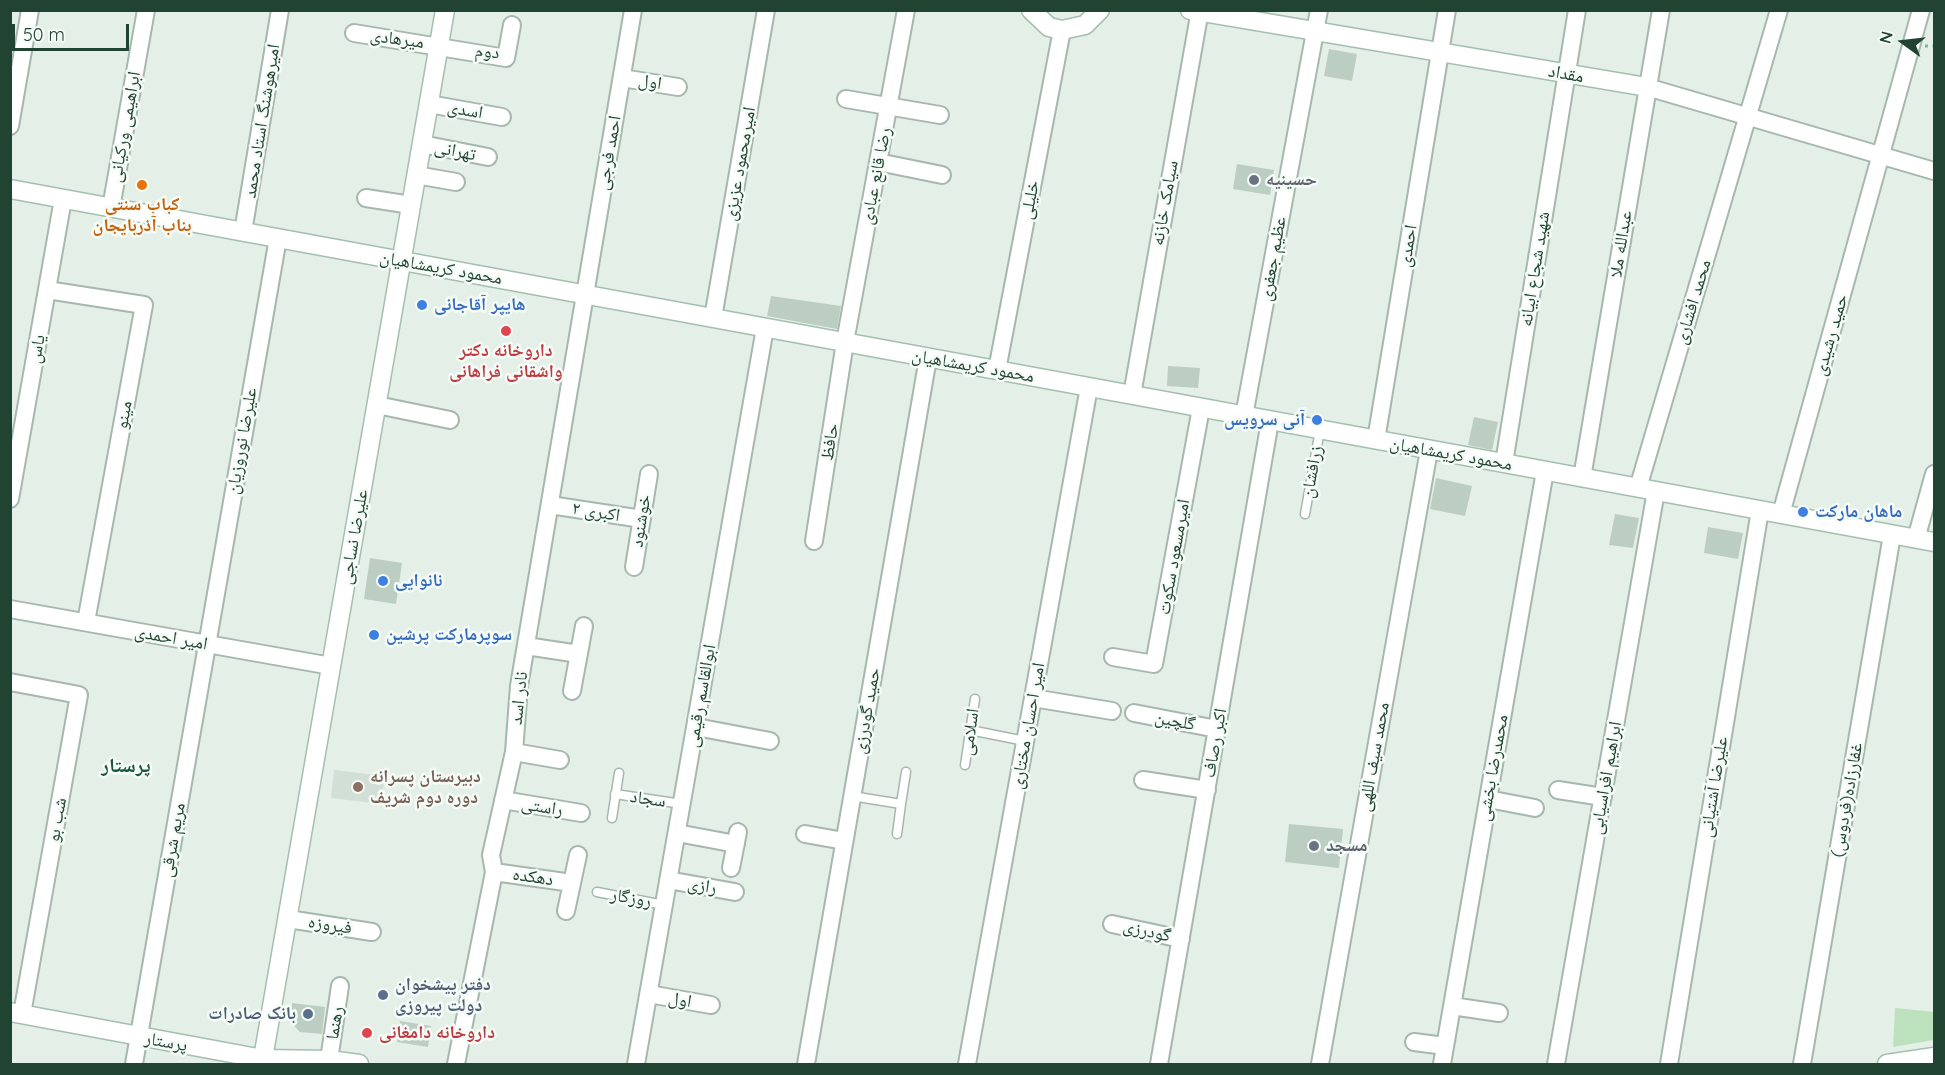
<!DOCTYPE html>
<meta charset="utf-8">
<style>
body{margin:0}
#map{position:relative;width:1945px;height:1075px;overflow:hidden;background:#e4efe7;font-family:Quicksand,sans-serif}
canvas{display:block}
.frame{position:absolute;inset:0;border:12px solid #214332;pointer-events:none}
.north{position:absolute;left:1873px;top:12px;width:60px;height:60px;-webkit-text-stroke:4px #f5fbf6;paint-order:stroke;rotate:285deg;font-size:16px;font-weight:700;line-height:24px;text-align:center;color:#214332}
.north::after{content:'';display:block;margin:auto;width:21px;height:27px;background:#214332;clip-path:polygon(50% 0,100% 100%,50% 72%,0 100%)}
.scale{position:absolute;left:12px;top:24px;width:117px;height:27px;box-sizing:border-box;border:3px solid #214332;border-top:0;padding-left:8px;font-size:18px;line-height:21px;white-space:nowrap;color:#214332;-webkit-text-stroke:4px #f5fbf6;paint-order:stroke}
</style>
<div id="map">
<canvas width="1945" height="1075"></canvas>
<div class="frame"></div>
<div class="north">N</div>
<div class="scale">50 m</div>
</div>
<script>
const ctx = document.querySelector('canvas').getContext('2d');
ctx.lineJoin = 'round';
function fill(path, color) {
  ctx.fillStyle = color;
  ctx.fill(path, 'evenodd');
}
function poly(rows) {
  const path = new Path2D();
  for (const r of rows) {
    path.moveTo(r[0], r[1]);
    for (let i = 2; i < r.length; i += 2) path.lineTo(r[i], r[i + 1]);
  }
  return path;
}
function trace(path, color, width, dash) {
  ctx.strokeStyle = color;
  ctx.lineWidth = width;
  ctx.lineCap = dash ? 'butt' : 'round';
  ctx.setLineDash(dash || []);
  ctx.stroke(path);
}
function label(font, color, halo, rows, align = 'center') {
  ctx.font = font + ' Quicksand,"Noto Naskh Arabic",sans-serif';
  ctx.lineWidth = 5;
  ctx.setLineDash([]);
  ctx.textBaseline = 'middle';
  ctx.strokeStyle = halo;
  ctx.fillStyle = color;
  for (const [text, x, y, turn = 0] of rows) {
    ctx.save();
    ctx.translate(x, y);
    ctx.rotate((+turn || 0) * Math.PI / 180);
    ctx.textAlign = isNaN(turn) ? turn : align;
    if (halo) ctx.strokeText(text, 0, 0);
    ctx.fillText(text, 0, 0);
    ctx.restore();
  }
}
const built = poly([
 [334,770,385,776,381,804,331,798]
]);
const green = poly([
 [1895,1008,1934,1012,1934,1040,1893,1047]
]);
const building = poly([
 [1329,49,1357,54,1352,81,1324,76],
 [1237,164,1274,170,1270,195,1233,189],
 [771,296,841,306,837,329,767,316],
 [1168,366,1200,368,1198,388,1167,386],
 [1474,417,1498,422,1492,450,1468,445],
 [1436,478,1472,486,1465,516,1430,509],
 [1615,514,1639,518,1633,548,1609,545],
 [1708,527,1743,533,1738,559,1704,553],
 [370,558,402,563,396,604,364,599],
 [1289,824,1343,829,1339,868,1285,862],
 [292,1003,325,1007,322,1034,300,1032,290,1022],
 [400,1021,431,1026,428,1047,397,1042]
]);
const path = poly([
 [1925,46,1934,46]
]);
const lane = poly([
 [1305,514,1320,430],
 [970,730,1025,741],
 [965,765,975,699],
 [615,794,682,804],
 [852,796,901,804,906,772],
 [612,818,619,773],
 [897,834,901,804],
 [597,892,664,905]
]);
const street = poly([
 [354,33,506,58,512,25],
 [622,78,678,87],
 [1647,87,1934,171],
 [846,99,940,115],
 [429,104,502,117],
 [10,126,30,10],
 [422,144,488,157],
 [878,162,942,175],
 [416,175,456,182],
 [366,198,411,205],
 [111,208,146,10],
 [243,232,280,10],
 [47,290,144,305,86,622],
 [713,318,766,10],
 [997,370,1062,30],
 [1132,395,1200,10],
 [377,405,450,420],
 [1244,416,1319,10],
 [1376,440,1447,10],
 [1504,463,1577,10],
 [1582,478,1661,10],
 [1638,488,1779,10],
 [10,499,63,199],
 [550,505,642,519],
 [1781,514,1921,10],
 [1916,539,1934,474],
 [814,541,845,342,906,10],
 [634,567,649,474],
 [10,609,331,666],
 [526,646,579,654],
 [1113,657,1154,664,1201,408],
 [10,682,79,695,22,1014],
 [572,691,584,626],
 [1033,698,1112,711],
 [1134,713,1217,729],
 [696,727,770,741],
 [514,752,560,760],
 [1143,780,1207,790],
 [1558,790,1603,797],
 [1488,799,1535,808],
 [503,800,581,813],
 [677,833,736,844],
 [805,834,844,841],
 [731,868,738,832],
 [494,872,572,883],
 [668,880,735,892],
 [566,911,578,855],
 [288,919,372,932],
 [1112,924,1181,939],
 [649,994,711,1005],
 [1452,1006,1499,1013],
 [1414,1042,1445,1046],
 [329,1060,340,986],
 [134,1064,278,238],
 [456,1064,494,872,491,855,514,752,519,686,633,10],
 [636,1064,765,328],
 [806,1064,928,358],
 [967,1064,1089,387],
 [1159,1064,1270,421],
 [1320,1064,1429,450],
 [1442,1064,1545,471],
 [1556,1064,1656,491],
 [1669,1064,1760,510],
 [1802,1064,1892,535]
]);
const secondary = poly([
 [1031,10,1049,27,1062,30,1085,25,1100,10],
 [1190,10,1647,87],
 [10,189,1934,542],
 [10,1012,263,1059,329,1060,359,1064],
 [262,1064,445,10],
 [1887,1064,1934,1057]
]);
const markers = [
 [1254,180,6,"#6b7280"],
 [142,185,6,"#e8710a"],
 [422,305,6,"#3f7fe0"],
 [506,331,6,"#e0444e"],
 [1317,420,6,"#3f7fe0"],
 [1803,512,6,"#3f7fe0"],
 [383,581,6,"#3f7fe0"],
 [374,635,6,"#3f7fe0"],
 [358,787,6,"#8d6e63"],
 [1314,846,6,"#6b7280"],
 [383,995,6,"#5c6f8a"],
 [308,1014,6,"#5c6f8a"],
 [367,1033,6,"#e0444e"]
];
const streetNames = [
 ["میرهادی",397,39,8],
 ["دوم",487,52,5],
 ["مقداد",1566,74,10],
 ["اول",650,82,9],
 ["اسدی",465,110,10],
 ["امیرهوشنگ استاد محمد",262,121,-81],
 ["ابراهیمی ورکیانی",125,127,-80],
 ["تهرانی",455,151,11],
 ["احمد فرجی",609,153,-80],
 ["امیرمحمود عزیزی",740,164,-80],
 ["رضا قانع عبادی",876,176,-79],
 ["خلیلی",1030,200,-79],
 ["سیامک خازنه",1165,203,-80],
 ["عبدالله ملا",1621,244,-81],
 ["احمدی",1408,246,-81],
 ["عظیم جعفری",1273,259,-80],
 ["محمود کریمشاهیان",441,268,10],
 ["شهید شجاع ابیانه",1535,269,-81],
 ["محمد افشاری",1693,302,-73],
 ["حمید رشیدی",1831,335,-74],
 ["یاس",37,349,-80],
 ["محمود کریمشاهیان",973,366,10],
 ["مینو",124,415,-80],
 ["علیرضا نوروزیان",242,441,-80],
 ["حافظ",830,442,-81],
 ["محمود کریمشاهیان",1451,454,10],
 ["زرافشان",1312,472,-80],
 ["اکبری ۲",596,512,9],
 ["خوشنود",641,521,-81],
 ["علیرضا نساجی",354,537,-80],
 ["امیرمسعود سکوت",1174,557,-80],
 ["امیر احمدی",171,638,10],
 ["ابوالقاسم رقیمی",701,696,-80],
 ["نادر اسد",519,698,-84],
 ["حمید گودرزی",867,711,-80],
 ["گلچین",1175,721,11],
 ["امیر احسان مختاری",1028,726,-80],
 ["اسلامی",970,732,-82],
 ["اکبر رصاف",1215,743,-80],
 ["محمد سیف اللهی",1374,757,-80],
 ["محمدرضا بخشی",1493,768,-80],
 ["ابراهیم افراسیابی",1606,778,-80],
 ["علیرضا آشتیانی",1714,787,-81],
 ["سجاد",648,799,8],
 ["غفارزاده(فردوس)",1847,800,-80],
 ["راستی",542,807,9],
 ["شب بو",57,820,-80],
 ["مریم شرقی",173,840,-80],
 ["دهکده",533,877,8],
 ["رازی",702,886,9],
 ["روزگار",631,898,10],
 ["فیروزه",330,925,9],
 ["گودرزی",1147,931,13],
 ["اول",680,1000,10],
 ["رهنما",335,1023,-81],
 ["پرستار",166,1042,10]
];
const worshipNames = [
 ["حسینیه",1266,180],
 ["مسجد",1326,846]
];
const foodNames = [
 ["کباب سنتی",142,205],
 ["بناب آذربایجان",142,226]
];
const shopNames = [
 ["هایپر آقاجانی",434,305],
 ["آنی سرویس",1305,420,"right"],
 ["ماهان مارکت",1815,512],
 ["نانوایی",395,581],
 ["سوپرمارکت پرشین",386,635]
];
const healthNames = [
 ["داروخانه دکتر",506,351],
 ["واشقانی فراهانی",506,372],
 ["داروخانه دامغانی",379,1033,"left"]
];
const educationNames = [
 ["دبیرستان پسرانه",370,777],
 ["دوره دوم شریف",370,798]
];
const serviceNames = [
 ["دفتر پیشخوان",395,985],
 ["دولت پیروزی",395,1006],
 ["بانک صادرات",296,1014,"right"]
];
const neighbourhoodNames = [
 ["پرستار",126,766]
];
fill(built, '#d2dfd6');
fill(green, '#bbe2bc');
fill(building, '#bccdc2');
trace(lane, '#a6b8ad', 11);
trace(street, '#a6b8ad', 20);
trace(secondary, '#a4bfaf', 21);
trace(path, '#81b699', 3, [3, 4.5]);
trace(lane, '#fff', 8);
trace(street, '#fff', 16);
trace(secondary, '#fff', 18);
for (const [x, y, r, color] of markers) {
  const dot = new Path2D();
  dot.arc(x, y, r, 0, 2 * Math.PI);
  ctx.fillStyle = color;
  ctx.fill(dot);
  trace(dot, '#f5fbf6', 2);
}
label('18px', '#214332', '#f5fbf6', streetNames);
label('bold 18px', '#5b616d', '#f5fbf6', worshipNames, 'left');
label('bold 18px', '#c56008', '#f5fbf6', foodNames);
label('bold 18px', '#366cbe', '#f5fbf6', shopNames, 'left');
label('bold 18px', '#be3a42', '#f5fbf6', healthNames);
label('bold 18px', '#785e54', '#f5fbf6', educationNames, 'left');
label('bold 18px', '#4e5e75', '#f5fbf6', serviceNames, 'left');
label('bold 20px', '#1a583b', '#f5fbf6', neighbourhoodNames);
</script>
